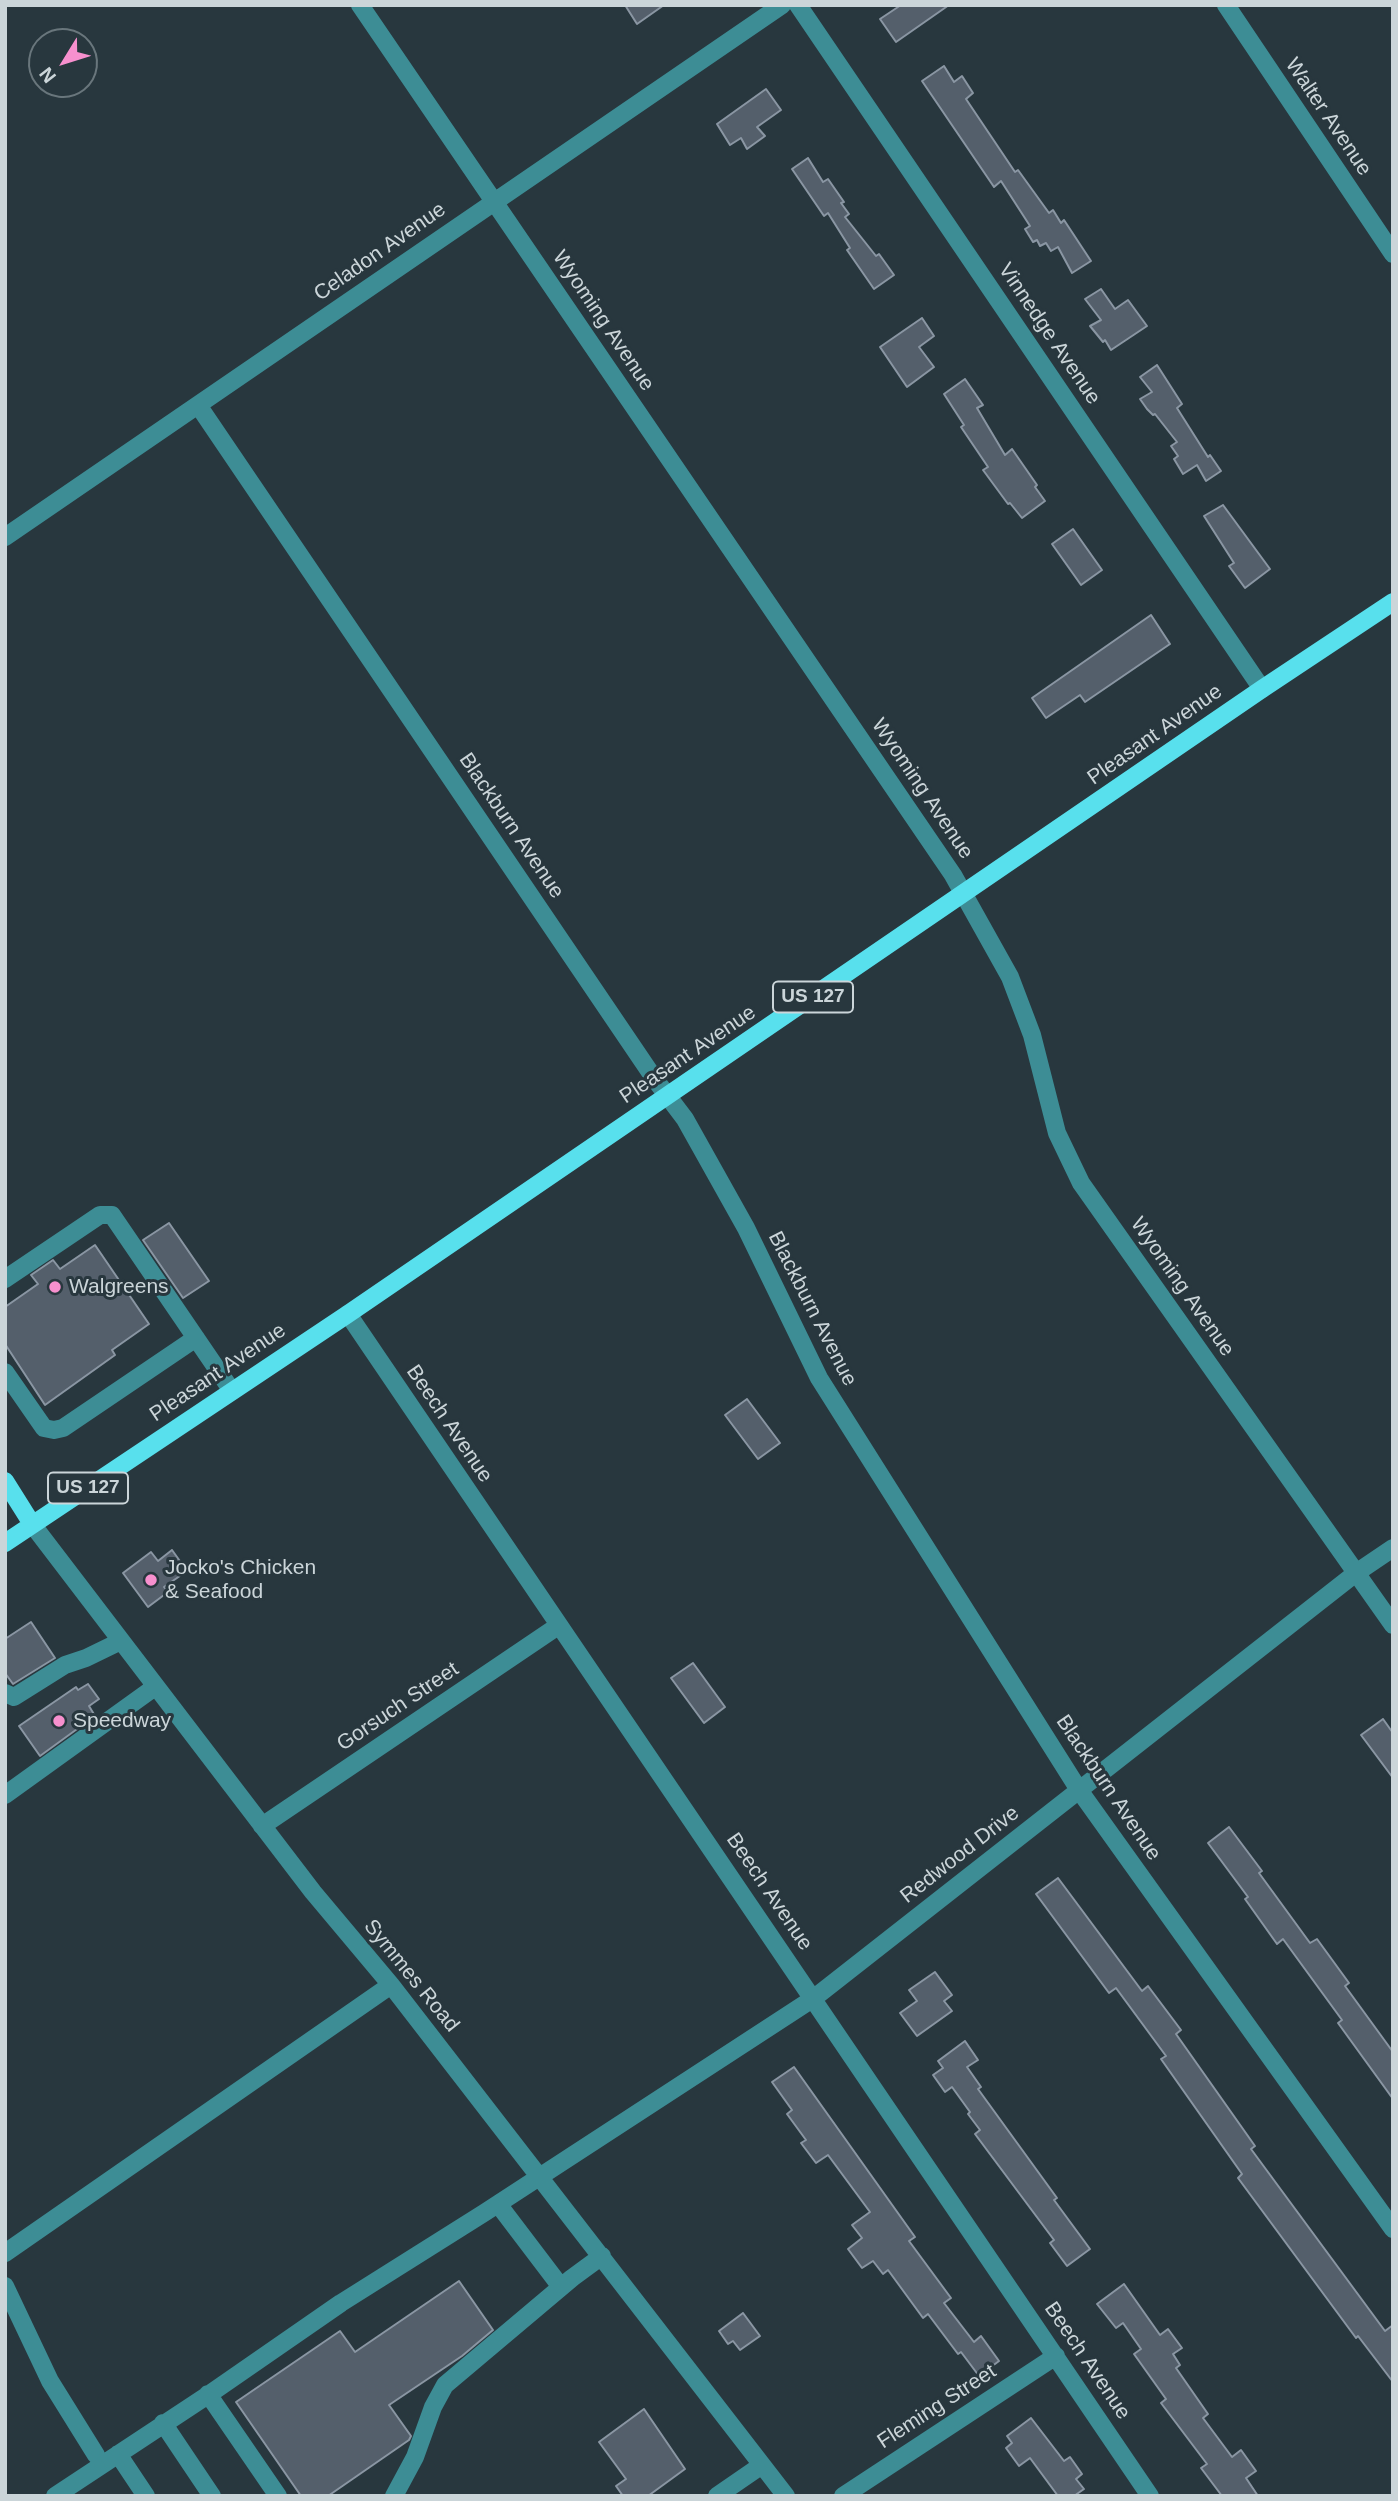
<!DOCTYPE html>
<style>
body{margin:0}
#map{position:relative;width:1398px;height:2501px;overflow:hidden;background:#28373e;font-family:Helvetica,sans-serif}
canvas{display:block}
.frame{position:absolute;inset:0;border:7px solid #cbd5d9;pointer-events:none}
.north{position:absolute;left:28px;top:28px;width:70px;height:70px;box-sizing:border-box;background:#28373e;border:2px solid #69767c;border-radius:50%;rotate:232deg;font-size:19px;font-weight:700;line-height:28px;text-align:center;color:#cbd5d9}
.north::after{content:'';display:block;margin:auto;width:24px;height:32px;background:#f790ce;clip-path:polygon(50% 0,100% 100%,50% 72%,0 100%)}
</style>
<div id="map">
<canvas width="1398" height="2501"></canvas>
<div class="frame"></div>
<div class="north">N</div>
</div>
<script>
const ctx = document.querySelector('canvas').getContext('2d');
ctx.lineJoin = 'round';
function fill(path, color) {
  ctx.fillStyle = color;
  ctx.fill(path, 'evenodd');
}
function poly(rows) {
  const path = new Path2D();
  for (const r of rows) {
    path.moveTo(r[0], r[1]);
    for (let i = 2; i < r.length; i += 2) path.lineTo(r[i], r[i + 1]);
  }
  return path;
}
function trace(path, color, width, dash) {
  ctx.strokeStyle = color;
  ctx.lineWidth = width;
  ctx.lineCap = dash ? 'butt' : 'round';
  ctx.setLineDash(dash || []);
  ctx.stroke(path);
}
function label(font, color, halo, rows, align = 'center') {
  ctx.font = font + ' Helvetica,sans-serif';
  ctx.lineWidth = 6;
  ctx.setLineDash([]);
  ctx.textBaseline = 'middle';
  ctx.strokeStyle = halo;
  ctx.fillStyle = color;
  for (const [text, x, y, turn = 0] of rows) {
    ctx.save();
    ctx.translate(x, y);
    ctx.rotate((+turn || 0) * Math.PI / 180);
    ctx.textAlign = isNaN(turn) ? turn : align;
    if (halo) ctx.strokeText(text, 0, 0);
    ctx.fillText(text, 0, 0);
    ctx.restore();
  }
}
const building = poly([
 [625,5,664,5,637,24,625,5],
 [901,5,949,5,896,42,880,19,901,5],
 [944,66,954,82,962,76,973,93,966,99,1015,172,1018,170,1049,213,1053,210,1061,223,1064,220,1091,261,1072,273,1058,247,1051,251,1046,243,1040,246,1037,240,1033,242,1025,229,1030,226,1001,181,994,187,922,81,944,66],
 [766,89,781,110,757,127,765,136,747,149,741,138,730,145,717,124,766,89],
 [808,158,823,182,828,179,844,202,841,203,849,214,845,217,876,256,879,254,894,275,874,289,847,250,850,248,828,213,824,216,792,169,808,158],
 [1101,289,1115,309,1128,300,1147,326,1111,350,1105,340,1103,342,1090,326,1101,320,1085,299,1101,289],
 [922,318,934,336,919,347,934,367,907,387,880,347,922,318],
 [1157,365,1182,404,1177,408,1208,457,1210,455,1221,471,1206,481,1197,465,1183,474,1174,459,1178,456,1171,446,1177,442,1155,414,1153,415,1147,409,1140,399,1152,392,1140,377,1157,365],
 [965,379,983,405,977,408,1005,455,1012,449,1037,485,1035,487,1045,501,1022,518,1010,503,1008,504,983,470,988,467,961,427,964,425,944,394,965,379],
 [1223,505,1270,569,1245,588,1229,566,1234,563,1204,516,1223,505],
 [1073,529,1102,570,1081,585,1052,544,1073,529],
 [1151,615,1170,644,1085,702,1080,695,1046,718,1032,698,1151,615],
 [169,1223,209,1281,183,1298,143,1240,169,1223],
 [95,1245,149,1324,112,1350,115,1355,45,1405,5,1344,5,1307,38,1284,31,1275,53,1260,60,1269,95,1245],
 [747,1399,780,1443,758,1459,725,1415,747,1399],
 [172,1550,187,1571,164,1587,168,1592,148,1607,123,1573,151,1552,158,1561,172,1550],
 [31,1622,55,1658,13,1684,5,1673,5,1639,31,1622],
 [693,1663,725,1707,704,1723,671,1678,693,1663],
 [88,1684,99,1699,89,1706,95,1716,40,1756,19,1726,76,1687,78,1690,88,1684],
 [1383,1719,1393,1733,1393,1778,1361,1735,1383,1719],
 [1229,1827,1262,1871,1259,1873,1310,1943,1317,1939,1349,1983,1345,1986,1393,2052,1393,2099,1338,2023,1342,2020,1283,1939,1277,1944,1245,1899,1248,1897,1208,1843,1229,1827],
 [1058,1878,1142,1991,1148,1986,1181,2030,1176,2034,1255,2146,1251,2149,1385,2331,1393,2325,1393,2382,1358,2336,1356,2338,1238,2178,1242,2174,1161,2059,1166,2056,1116,1988,1109,1993,1036,1894,1058,1878],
 [935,1972,952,1995,944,2001,952,2011,917,2036,900,2013,917,2001,909,1990,935,1972],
 [965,2041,978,2060,967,2067,981,2087,978,2089,1057,2198,1054,2200,1090,2249,1067,2266,1050,2243,1054,2240,975,2134,980,2130,968,2114,970,2112,952,2087,945,2092,933,2075,943,2068,938,2061,965,2041],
 [794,2067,915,2237,909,2241,951,2298,944,2303,974,2342,981,2336,999,2361,979,2376,961,2352,958,2354,928,2314,923,2318,888,2270,883,2274,873,2261,862,2268,848,2249,862,2238,852,2225,870,2212,828,2155,816,2163,801,2143,806,2140,787,2114,792,2110,772,2082,794,2067],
 [459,2281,493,2330,462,2356,389,2405,411,2436,409,2440,328,2496,301,2496,236,2402,340,2331,355,2352,459,2281],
 [1124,2284,1160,2335,1168,2329,1182,2348,1173,2354,1180,2365,1176,2368,1208,2414,1203,2418,1232,2457,1241,2450,1256,2471,1246,2478,1258,2496,1222,2496,1201,2468,1207,2464,1161,2403,1166,2399,1134,2354,1141,2349,1123,2323,1116,2328,1097,2304,1124,2284],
 [743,2313,760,2336,740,2350,733,2341,728,2344,719,2331,743,2313],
 [644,2409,685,2469,648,2496,623,2496,616,2486,626,2479,599,2442,644,2409],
 [1031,2418,1064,2461,1070,2457,1082,2474,1076,2479,1084,2489,1074,2496,1058,2496,1030,2458,1019,2466,1006,2448,1012,2443,1007,2436,1031,2418]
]);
const minor = poly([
 [360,5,953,875,1010,977,1032,1035,1057,1133,1081,1183,1393,1625],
 [798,5,1262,689],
 [1226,5,1393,254],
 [198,405,654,1078,685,1119,746,1228,819,1378,1079,1790,1393,2229],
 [5,537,782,5],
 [5,1279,100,1215,112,1215,232,1391],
 [348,1314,1150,2496],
 [5,1372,44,1428,54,1430,63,1428,196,1338],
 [32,1524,313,1892,391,1985,786,2496],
 [5,1693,14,1697,65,1665,86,1658,121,1641],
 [5,1795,155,1687],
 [262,1826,558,1626],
 [498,2204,561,2287],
 [5,2253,391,1985],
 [5,2286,50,2381,96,2455],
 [208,2394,278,2496],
 [163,2423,212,2496],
 [118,2454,146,2496],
 [55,2496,211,2393,341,2303,484,2213,814,1998,1356,1573,1393,1548],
 [394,2496,415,2457,433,2407,445,2385,572,2278,602,2256],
 [717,2496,762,2465],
 [843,2496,1056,2356]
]);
const major = poly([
 [5,1481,32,1524],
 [5,1543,348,1314,1262,689,1393,602]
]);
const markers = [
 [55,1287,7,"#f790ce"],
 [151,1580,7,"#f790ce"],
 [59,1721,7,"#f790ce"]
];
const shields = [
 [813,997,80],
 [88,1488,80]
];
const shieldNames = [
 ["US 127",813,997],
 ["US 127",88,1488]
];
const streetNames = [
 ["Walter Avenue",1328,117,56],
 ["Celadon Avenue",380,252,-35],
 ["Wyoming Avenue",603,321,56],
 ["Vinnedge Avenue",1049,334,56],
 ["Pleasant Avenue",1155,735,-35],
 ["Wyoming Avenue",922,789,56],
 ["Blackburn Avenue",511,826,56],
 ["Pleasant Avenue",688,1055,-34],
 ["Wyoming Avenue",1182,1287,55],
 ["Blackburn Avenue",812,1309,63],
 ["Pleasant Avenue",218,1373,-34],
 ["Beech Avenue",449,1424,56],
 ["Gorsuch Street",398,1707,-34],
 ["Blackburn Avenue",1108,1788,56],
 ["Redwood Drive",960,1855,-38],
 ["Beech Avenue",769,1892,56],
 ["Symmes Road",411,1976,51],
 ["Beech Avenue",1087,2361,56],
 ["Fleming Street",937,2407,-33]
];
const poiNames = [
 ["Walgreens",69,1287],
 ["Jocko's Chicken",165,1568],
 ["& Seafood",165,1592],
 ["Speedway",73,1721]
];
fill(building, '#545f6b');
trace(building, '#8a96a3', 2);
trace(minor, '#3d8d95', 18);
trace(major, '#58e0ed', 18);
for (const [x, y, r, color] of markers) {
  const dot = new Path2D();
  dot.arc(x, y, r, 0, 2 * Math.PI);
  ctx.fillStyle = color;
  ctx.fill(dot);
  trace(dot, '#28373e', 2.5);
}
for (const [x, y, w] of shields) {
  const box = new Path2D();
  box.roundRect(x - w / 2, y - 15.5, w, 31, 5);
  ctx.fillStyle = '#28373e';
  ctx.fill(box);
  trace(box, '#cbd5d9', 2);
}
label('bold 19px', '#cbd5d9', null, shieldNames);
label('21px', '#cbd5d9', '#28373e', streetNames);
label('21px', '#cbd5d9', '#28373e', poiNames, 'left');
</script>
